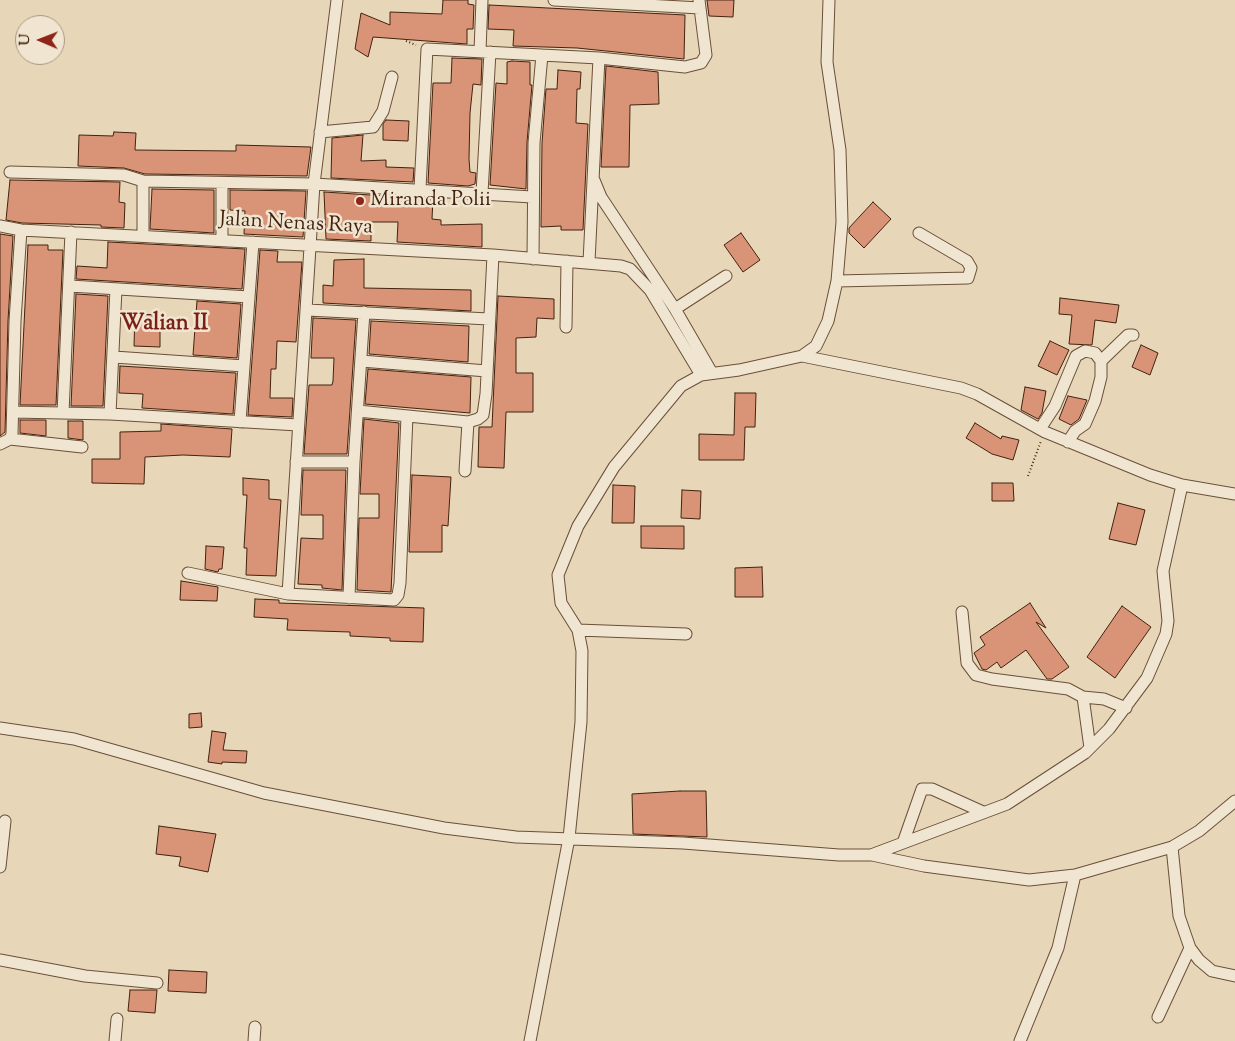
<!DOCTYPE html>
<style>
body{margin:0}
#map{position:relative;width:1235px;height:1041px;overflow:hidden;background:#e7d7b8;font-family:"Sorts Mill Goudy",serif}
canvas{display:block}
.north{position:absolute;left:15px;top:15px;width:50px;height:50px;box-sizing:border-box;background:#efe5d1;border:1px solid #aa9783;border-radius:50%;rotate:271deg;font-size:14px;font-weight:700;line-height:20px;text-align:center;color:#42220f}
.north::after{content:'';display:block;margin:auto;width:18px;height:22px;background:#8f2418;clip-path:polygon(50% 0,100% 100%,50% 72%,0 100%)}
</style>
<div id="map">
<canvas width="1235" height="1041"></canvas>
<div class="north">U</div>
</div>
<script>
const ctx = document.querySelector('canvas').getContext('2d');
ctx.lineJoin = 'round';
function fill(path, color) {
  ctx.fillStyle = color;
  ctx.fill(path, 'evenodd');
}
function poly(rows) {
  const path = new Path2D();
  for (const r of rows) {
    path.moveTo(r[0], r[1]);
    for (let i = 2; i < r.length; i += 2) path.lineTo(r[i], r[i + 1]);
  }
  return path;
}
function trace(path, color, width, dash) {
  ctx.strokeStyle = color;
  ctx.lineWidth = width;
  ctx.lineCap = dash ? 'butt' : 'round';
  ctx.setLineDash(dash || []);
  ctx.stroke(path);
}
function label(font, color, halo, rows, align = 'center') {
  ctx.font = font + ' "Sorts Mill Goudy",serif';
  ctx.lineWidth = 5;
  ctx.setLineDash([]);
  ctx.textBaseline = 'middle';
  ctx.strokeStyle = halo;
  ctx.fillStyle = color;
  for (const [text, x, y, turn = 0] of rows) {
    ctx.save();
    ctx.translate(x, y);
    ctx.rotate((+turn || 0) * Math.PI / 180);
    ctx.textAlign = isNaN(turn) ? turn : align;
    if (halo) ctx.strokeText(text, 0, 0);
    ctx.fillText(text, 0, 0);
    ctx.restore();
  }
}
const building = poly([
 [443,0,468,0,468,4,474,5,473,29,467,29,467,44,373,37,368,57,355,49,361,13,390,25,390,12,442,14,443,0],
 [707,0,734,0,733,17,709,16,707,0],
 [489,5,685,15,684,59,577,48,513,46,514,30,488,29,489,5],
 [452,58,482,59,481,85,473,84,470,113,469,159,470,172,476,173,475,184,468,186,428,183,433,83,451,83,452,58],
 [512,61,530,62,530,85,532,85,527,142,526,189,490,185,496,83,507,84,507,62,512,61],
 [606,66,658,72,659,104,630,105,629,167,601,167,606,66],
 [558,70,581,72,580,89,577,89,576,123,588,124,583,230,561,230,561,226,541,227,542,143,546,89,557,89,558,70],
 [386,120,409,121,408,141,383,140,383,124,386,120],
 [114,132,136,133,135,150,236,151,236,145,311,147,307,176,145,174,124,168,78,166,79,135,113,136,114,132],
 [363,135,361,161,386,160,386,167,414,168,413,182,331,178,332,138,363,135],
 [10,180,120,182,119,202,125,203,124,228,101,227,101,225,22,223,6,220,10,180],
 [152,189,214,190,214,233,150,229,152,189],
 [230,190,306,191,303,237,244,234,245,211,230,210,230,190],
 [324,192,433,199,432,219,441,220,441,225,482,224,482,247,397,242,398,222,371,222,371,241,326,239,324,192],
 [873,202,891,219,864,248,849,233,849,228,873,202],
 [741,233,760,260,743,272,724,245,741,233],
 [0,234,13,236,8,321,5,432,0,436,0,234],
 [108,242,245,249,242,289,76,279,77,266,107,268,108,242],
 [28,245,48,245,48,250,63,250,56,405,20,405,28,245],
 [260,250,278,251,277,262,302,262,296,342,277,341,276,369,271,369,270,398,293,398,292,417,248,415,260,250],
 [364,259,364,288,471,290,471,311,323,303,323,285,333,286,334,260,364,259],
 [76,294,108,296,103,406,71,406,76,294],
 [498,296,554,299,554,319,537,318,536,337,516,338,516,373,533,373,533,412,506,412,504,468,478,467,479,427,492,427,498,296],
 [1060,298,1119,305,1116,323,1095,320,1092,345,1069,344,1072,315,1059,314,1060,298],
 [197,301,241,304,237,358,193,355,197,301],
 [135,314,160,315,160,347,134,346,135,314],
 [313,318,356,320,347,454,304,454,309,385,332,385,333,381,334,358,311,358,313,318],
 [371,321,469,326,468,362,369,354,371,321],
 [1050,341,1069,350,1057,375,1038,366,1050,341],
 [1141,345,1158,353,1150,375,1132,367,1141,345],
 [120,366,236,373,233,414,142,408,143,394,119,393,120,366],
 [368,369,471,377,470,413,365,404,368,369],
 [1025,387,1046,391,1042,413,1038,419,1021,410,1025,387],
 [735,393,756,393,755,427,745,427,744,460,699,460,699,434,734,435,735,393],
 [1068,396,1087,400,1079,419,1071,425,1059,419,1068,396],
 [364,419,399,423,391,592,357,590,359,518,379,518,379,494,360,494,364,419],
 [20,420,46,420,46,436,20,433,20,420],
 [68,421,83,421,83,440,68,438,68,421],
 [975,423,1001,439,1002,436,1019,440,1013,460,992,454,966,438,975,423],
 [161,424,232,429,230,457,183,455,145,457,144,484,92,483,92,459,120,459,120,432,161,431,161,424],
 [303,470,346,470,342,590,322,588,322,585,298,584,301,538,323,539,323,515,301,515,303,470],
 [412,475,451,477,448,526,442,525,442,552,409,552,412,475],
 [243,478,269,480,269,499,281,500,276,576,246,575,247,548,244,548,247,495,243,495,243,478],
 [992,483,1013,483,1014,501,992,501,992,483],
 [613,485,635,486,634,523,612,523,613,485],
 [682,490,701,491,700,519,681,518,682,490],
 [1118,503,1145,510,1136,545,1109,539,1118,503],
 [641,526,684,526,684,549,641,548,641,526],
 [206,546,224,547,222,569,219,569,218,572,205,569,206,546],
 [762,567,763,597,735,597,735,568,762,567],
 [181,581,218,587,217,601,180,600,181,581],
 [255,599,279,600,279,603,424,608,423,642,390,641,390,638,350,636,350,632,287,630,288,619,254,617,255,599],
 [1030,603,1046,628,1036,622,1069,667,1052,679,1047,679,1026,650,1001,668,997,662,986,670,982,669,974,653,985,645,980,637,1030,603],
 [1122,606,1151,627,1115,678,1087,657,1122,606],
 [201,713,202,727,189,728,189,714,201,713],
 [212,731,226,733,223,750,247,751,246,763,222,762,222,764,208,762,212,731],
 [680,791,706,791,707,837,633,834,632,794,680,791],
 [159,826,216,834,208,872,179,866,181,857,156,854,159,826],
 [169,970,207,972,206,993,168,991,169,970],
 [130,990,157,990,155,1013,128,1011,130,990]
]);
const path = poly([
 [406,41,416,45],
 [1028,476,1041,441]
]);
const minor = poly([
 [554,0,700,8],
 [480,51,482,0],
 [320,132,373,127,383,111,392,77],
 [10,172,124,175,143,181,314,184,532,197],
 [594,180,601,197,675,309,712,373],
 [143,181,143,235],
 [420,189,427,49,599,58,685,67,701,63,706,55,699,0],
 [482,193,490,52],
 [0,226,21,230,493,255,621,266,630,269,650,290,701,375],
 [222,239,222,183],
 [533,259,534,143,542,55],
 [589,262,599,58],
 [837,281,968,278,971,268,967,261,919,233],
 [70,286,249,297],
 [675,309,726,276],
 [307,310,489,319],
 [566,327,567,261],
 [114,357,244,366],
 [361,361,487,371],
 [358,411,468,422,478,419,483,415,486,394,493,255],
 [13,412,110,414,298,425],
 [63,413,71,232],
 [110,414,116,289],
 [240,422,253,242],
 [1040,429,1055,406,1076,356,1085,351,1095,353,1101,361,1128,335,1133,335],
 [10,439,82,447],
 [1068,442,1075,431,1085,424,1095,401,1101,377,1101,361],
 [0,444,10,439,12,434,15,321,21,230],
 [296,462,354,462],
 [465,471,468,422],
 [1182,485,1235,494],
 [188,573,288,594,394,600,398,595,400,583,407,416],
 [288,594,314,184,337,0],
 [349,598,354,462,364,312],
 [962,612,967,663,976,675,992,679,1068,689,1083,697,1104,699,1126,708],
 [578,630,686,634],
 [1083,697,1090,748],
 [0,728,74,739,264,793,444,828,516,837,683,843,839,855,871,855,1007,804,1085,753,1109,729,1147,678,1166,634,1168,621,1163,571,1182,485,1150,475,1045,432,977,394,961,388,802,356],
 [903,843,922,789,932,789,983,812],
 [1172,847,1179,916,1190,948,1199,960,1212,971,1235,976],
 [872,855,924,866,1029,880,1075,875,1058,948,1020,1041],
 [0,867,5,821],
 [1075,875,1172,847,1199,831,1235,801],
 [0,960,85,976,157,983],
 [1158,1017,1190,948],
 [115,1041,117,1019],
 [254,1041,255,1027],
 [530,1041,569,838,581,722,582,651,578,630,561,603,558,575,578,526,614,467,681,386,701,375,739,370,802,356,816,346,828,321,837,281,842,222,840,150,827,62,829,0]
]);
const markers = [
 [360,201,5,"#8f2418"]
];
const poiNames = [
 ["Miranda Polii",370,201]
];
const streetNames = [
 ["Jalan Nenas Raya",296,225,3]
];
const neighbourhoodNames = [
 ["Walian II",164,325]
];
fill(building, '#d99376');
trace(building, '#42220f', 1);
trace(minor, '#6b4f39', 13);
trace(path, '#42220f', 2, [1, 2.5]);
trace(minor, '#efe5d1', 11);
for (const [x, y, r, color] of markers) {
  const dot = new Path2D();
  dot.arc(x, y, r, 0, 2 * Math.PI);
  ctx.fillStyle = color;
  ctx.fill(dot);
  trace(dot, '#efe5d1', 2);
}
label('21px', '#42220f', '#efe5d1', poiNames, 'left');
label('21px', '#42220f', '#efe5d1', streetNames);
label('bold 22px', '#7a1f14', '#efe5d1', neighbourhoodNames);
</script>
